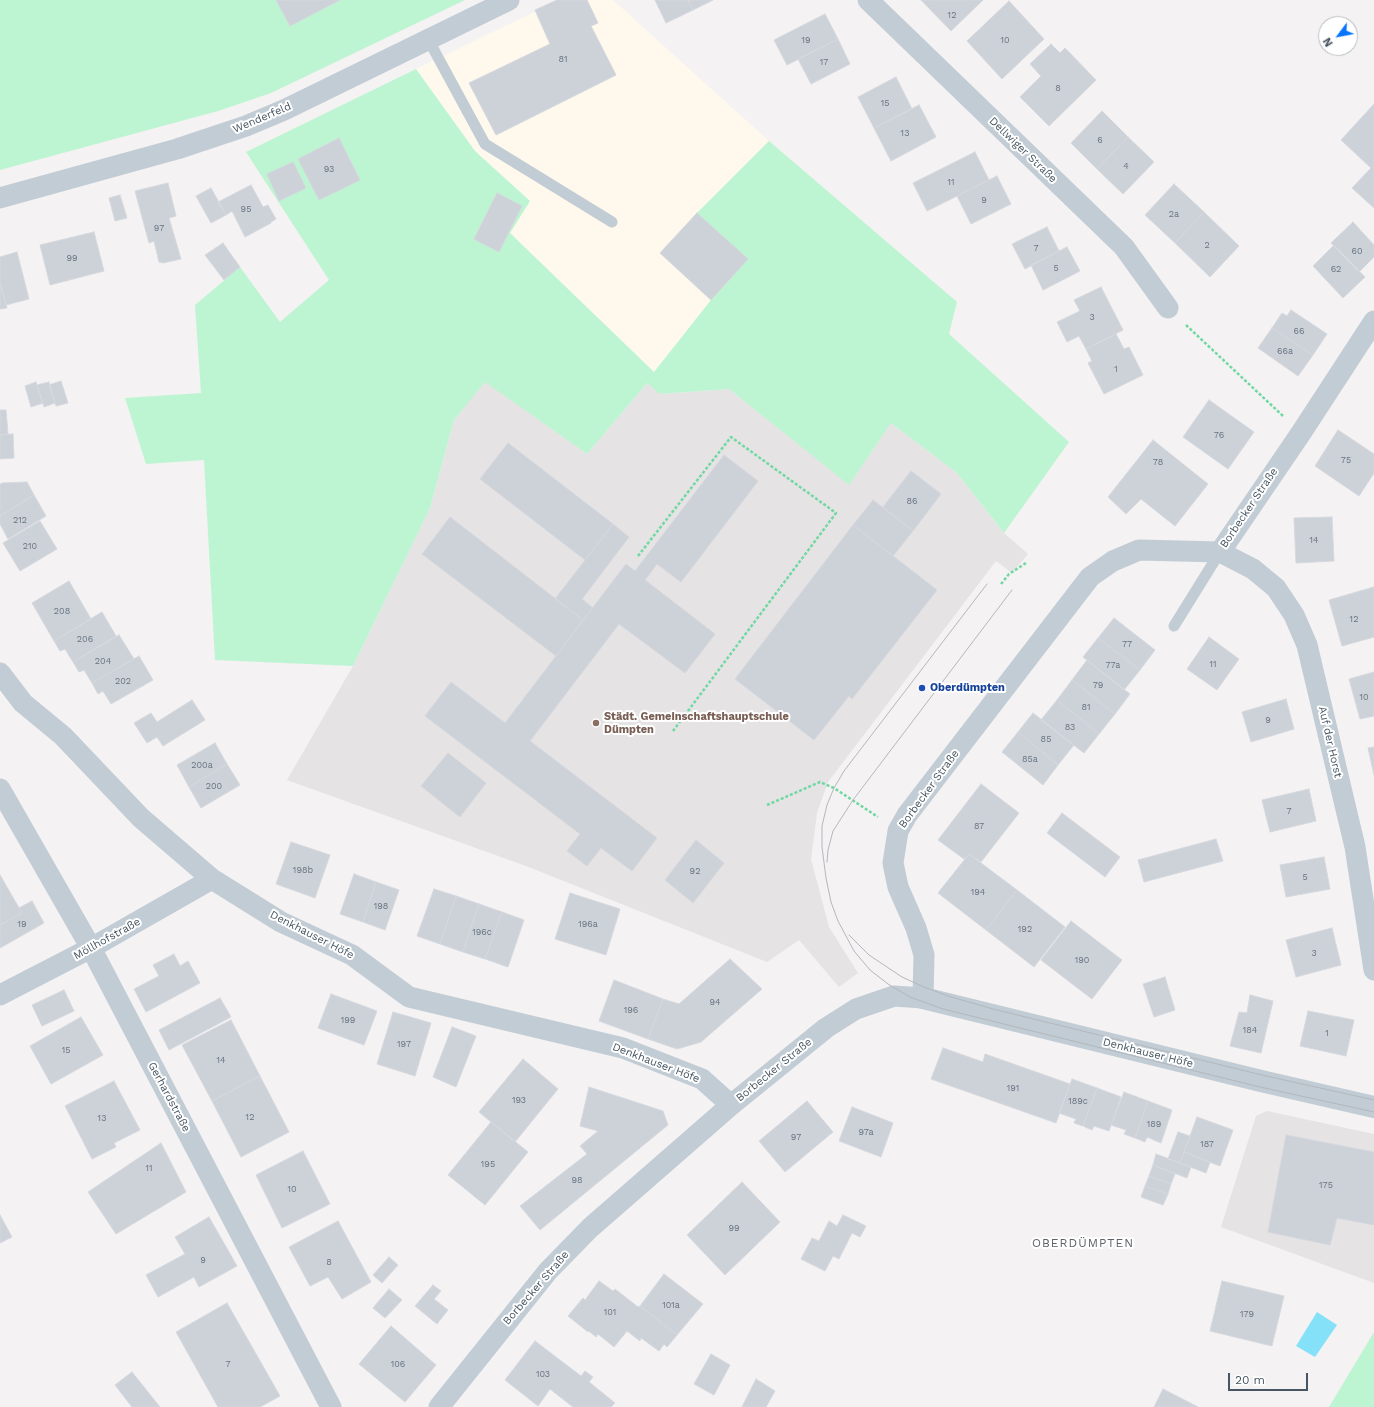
<!DOCTYPE html>
<meta charset="utf-8">
<style>
body{margin:0}
#map{position:relative;width:1374px;height:1407px;overflow:hidden;background:#f4f2f2;font-family:"Work Sans",sans-serif}
canvas{display:block}
.north{position:absolute;left:1318px;top:16px;width:40px;height:40px;box-sizing:border-box;background:#fff;border:1px solid #b5bbc0;border-radius:50%;rotate:238deg;font-size:11px;font-weight:700;line-height:16px;text-align:center;color:#475662}
.north::after{content:'';display:block;margin:auto;width:14px;height:18px;background:#0574fb;clip-path:polygon(50% 0,100% 100%,50% 72%,0 100%)}
.scale{position:absolute;left:1228px;top:1373px;width:80px;height:18px;box-sizing:border-box;border:2px solid #475662;border-top:0;padding-left:5px;font-size:12px;line-height:14px;white-space:nowrap;color:#475662;-webkit-text-stroke:3px #fff;paint-order:stroke}
</style>
<div id="map">
<canvas width="1374" height="1407"></canvas>
<div class="north">N</div>
<div class="scale">20 m</div>
</div>
<script>
const ctx = document.querySelector('canvas').getContext('2d');
ctx.lineJoin = 'round';
function fill(path, color) {
  ctx.fillStyle = color;
  ctx.fill(path, 'evenodd');
}
function poly(rows) {
  const path = new Path2D();
  for (const r of rows) {
    path.moveTo(r[0], r[1]);
    for (let i = 2; i < r.length; i += 2) path.lineTo(r[i], r[i + 1]);
  }
  return path;
}
function trace(path, color, width, dash) {
  ctx.strokeStyle = color;
  ctx.lineWidth = width;
  ctx.lineCap = dash ? 'butt' : 'round';
  ctx.setLineDash(dash || []);
  ctx.stroke(path);
}
function label(font, color, halo, rows, align = 'center') {
  ctx.font = font + ' "Work Sans",sans-serif';
  ctx.lineWidth = 4;
  ctx.setLineDash([]);
  ctx.textBaseline = 'middle';
  ctx.strokeStyle = halo;
  ctx.fillStyle = color;
  for (const [text, x, y, turn = 0] of rows) {
    ctx.save();
    ctx.translate(x, y);
    ctx.rotate((+turn || 0) * Math.PI / 180);
    ctx.textAlign = isNaN(turn) ? turn : align;
    if (halo) ctx.strokeText(text, 0, 0);
    ctx.fillText(text, 0, 0);
    ctx.restore();
  }
}
const commercial = poly([
 [559,0,613,0,769,141,697,213,748,259,711,300,654,372,510,233,529,201,475,151,416,69]
]);
const education = poly([
 [485,381,587,454,647,383,661,394,729,389,849,484,891,423,957,473,1004,533,1028,554,1012,573,996,561,828,782,817,813,811,859,829,927,858,973,839,987,799,940,767,962,526,866,287,780,353,666,430,508,454,420],
 [1267,1111,1374,1134,1374,1283,1221,1227,1256,1116]
]);
const green = poly([
 [0,0,465,0,271,93,218,111,0,170],
 [416,69,475,151,530,201,510,233,654,372,711,300,747,259,697,213,769,141,957,302,949,334,1069,442,1004,533,957,473,891,423,849,485,729,389,660,394,647,383,587,454,485,382,454,420,430,508,353,666,215,660,204,460,146,464,125,398,201,393,195,305,240,267,280,322,329,280,246,152],
 [1374,1332,1374,1407,1329,1407]
]);
const water = poly([
 [1317,1312,1337,1325,1315,1357,1296,1346]
]);
const building = poly([
 [276,0,340,0,290,26,276,0],
 [557,0,587,0,598,23,591,26,616,75,496,135,469,83,550,44,535,10,557,0],
 [655,0,688,0,693,10,666,23,655,0],
 [688,0,713,0,693,10,688,0],
 [921,0,983,0,951,31,921,0],
 [1009,1,1044,39,1002,79,967,41,1009,1],
 [825,14,838,39,787,65,774,40,825,14],
 [838,39,850,64,811,84,798,59,838,39],
 [1051,44,1060,53,1065,48,1096,80,1049,126,1020,97,1041,76,1030,64,1051,44],
 [896,77,912,109,874,128,858,97,896,77],
 [1374,104,1374,208,1352,188,1371,168,1341,140,1374,104],
 [919,105,936,137,891,161,874,128,919,105],
 [1102,111,1128,137,1097,169,1071,143,1102,111],
 [1128,137,1154,162,1123,194,1097,169,1128,137],
 [339,138,360,180,319,200,298,159,339,138],
 [975,152,989,180,927,211,913,183,975,152],
 [293,162,306,188,279,201,267,174,293,162],
 [997,176,1011,204,971,224,957,196,997,176],
 [168,183,176,216,169,218,181,259,163,263,159,262,154,241,149,243,135,191,168,183],
 [1174,184,1204,212,1175,243,1145,215,1174,184],
 [251,185,263,207,268,205,276,219,271,222,271,223,245,237,232,211,226,215,218,202,251,185],
 [211,188,226,215,211,223,196,196,211,188],
 [497,193,522,206,499,252,474,239,497,193],
 [120,195,127,218,115,221,109,198,120,195],
 [1204,212,1239,246,1210,277,1175,243,1204,212],
 [697,213,748,259,711,300,660,253,697,213],
 [1353,222,1374,245,1374,257,1359,272,1331,243,1353,222],
 [1047,227,1059,251,1025,269,1012,244,1047,227],
 [94,232,104,271,50,285,40,245,94,232],
 [223,243,240,267,224,280,205,255,223,243],
 [1334,245,1365,277,1343,298,1313,266,1334,245],
 [1067,247,1080,271,1043,290,1031,265,1067,247],
 [17,252,29,299,6,305,0,282,0,257,17,252],
 [0,282,7,308,0,309,0,282],
 [1101,287,1123,330,1086,349,1079,336,1067,342,1057,322,1080,311,1074,300,1101,287],
 [1291,310,1327,334,1313,355,1272,328,1282,313,1287,316,1291,310],
 [1272,328,1313,355,1298,376,1258,348,1272,328],
 [1116,334,1124,349,1129,347,1143,375,1104,394,1088,363,1092,361,1086,349,1116,334],
 [61,381,68,403,56,406,49,385,61,381],
 [36,382,43,403,31,407,25,386,36,382],
 [49,382,55,403,44,407,37,385,49,382],
 [1209,400,1254,432,1228,469,1183,437,1209,400],
 [0,410,6,410,8,434,0,435,0,410],
 [1338,430,1374,454,1374,473,1359,496,1315,466,1338,430],
 [13,434,14,458,0,459,0,435,13,434],
 [1153,440,1208,484,1175,526,1141,499,1126,514,1108,497,1153,440],
 [508,443,613,524,585,560,480,479,508,443],
 [724,455,758,481,681,582,657,564,645,580,715,634,685,673,619,624,530,741,657,838,632,871,601,848,587,866,567,851,580,834,425,716,451,682,505,723,626,564,635,571,724,455],
 [911,471,941,494,913,531,883,507,911,471],
 [27,482,34,495,0,516,0,484,3,483,27,482],
 [34,495,46,516,8,539,0,524,0,516,34,495],
 [873,500,913,531,893,556,853,525,873,500],
 [450,517,583,620,556,656,422,554,450,517],
 [1332,517,1334,561,1296,563,1294,518,1332,517],
 [40,521,57,549,20,571,3,543,40,521],
 [613,524,629,537,582,599,593,608,583,620,555,599,613,524],
 [853,525,937,590,852,699,849,696,814,740,735,679,853,525],
 [69,581,91,619,54,641,32,603,69,581],
 [1374,587,1374,637,1342,646,1329,600,1374,587],
 [102,612,116,636,73,662,65,649,60,651,54,641,102,612],
 [1114,618,1155,650,1140,670,1098,638,1114,618],
 [119,635,134,659,92,683,84,670,79,672,73,662,119,635],
 [1209,637,1239,659,1217,690,1187,669,1209,637],
 [1098,638,1140,670,1124,690,1083,657,1098,638],
 [139,656,153,680,111,704,103,691,98,694,92,683,139,656],
 [1087,660,1130,694,1115,714,1072,680,1087,660],
 [1374,672,1374,716,1360,719,1349,679,1374,672],
 [1072,680,1115,714,1099,734,1057,700,1072,680],
 [1286,699,1294,729,1251,742,1242,712,1286,699],
 [192,700,205,720,163,746,157,737,147,743,134,723,151,713,157,722,192,700],
 [1057,700,1099,734,1084,753,1041,720,1057,700],
 [1033,713,1074,745,1058,765,1018,732,1033,713],
 [1018,732,1058,765,1043,785,1002,752,1018,732],
 [215,743,227,764,189,787,177,765,215,743],
 [1374,747,1374,775,1368,748,1374,747],
 [448,753,486,783,460,817,421,786,448,753],
 [227,764,240,785,201,808,189,787,227,764],
 [981,784,1019,813,981,862,969,854,964,859,938,840,981,784],
 [1309,789,1316,821,1270,832,1262,800,1309,789],
 [1062,813,1120,857,1105,877,1047,833,1062,813],
 [1216,839,1223,861,1144,882,1138,860,1216,839],
 [696,840,724,863,693,903,665,880,696,840],
 [291,842,330,855,315,898,276,884,291,842],
 [969,854,1017,890,986,930,938,893,969,854],
 [1324,857,1330,889,1286,897,1280,865,1324,857],
 [354,874,376,882,363,922,340,914,354,874],
 [0,875,22,913,0,925,0,875],
 [376,882,399,890,385,930,363,922,376,882],
 [434,889,456,896,440,944,417,936,434,889],
 [1017,890,1065,927,1034,967,986,930,1017,890],
 [570,893,620,909,606,955,555,939,570,893],
 [456,896,479,904,463,952,440,944,456,896],
 [32,901,44,923,0,948,0,925,22,913,19,908,32,901],
 [479,904,502,912,485,959,463,952,479,904],
 [502,912,524,920,508,967,485,959,502,912],
 [1071,921,1122,960,1092,999,1041,960,1071,921],
 [1332,928,1341,965,1296,977,1286,940,1332,928],
 [174,954,180,966,188,961,200,983,146,1012,134,989,159,976,153,965,174,954],
 [730,959,762,989,701,1042,677,1049,648,1039,663,999,679,1004,730,959],
 [1165,977,1175,1010,1154,1017,1143,984,1165,977],
 [614,980,663,999,648,1039,599,1021,614,980],
 [64,990,74,1011,42,1026,32,1005,64,990],
 [331,994,377,1011,364,1045,318,1028,331,994],
 [1250,995,1273,1001,1261,1053,1230,1046,1239,1012,1247,1013,1250,995],
 [220,998,231,1017,169,1050,159,1030,220,998],
 [1308,1011,1354,1020,1346,1056,1300,1046,1308,1011],
 [393,1012,431,1023,415,1076,377,1064,393,1012],
 [81,1017,103,1055,51,1084,30,1046,81,1017],
 [231,1020,260,1076,212,1101,182,1045,231,1020],
 [452,1027,476,1036,456,1087,433,1077,452,1027],
 [943,1048,983,1062,985,1054,1070,1084,1056,1123,931,1079,943,1048],
 [523,1059,558,1089,515,1142,479,1112,523,1059],
 [260,1076,289,1132,241,1157,212,1101,260,1076],
 [1072,1079,1097,1088,1083,1126,1074,1123,1076,1119,1059,1113,1072,1079],
 [114,1081,140,1130,114,1143,116,1147,92,1159,65,1106,114,1081],
 [589,1087,663,1111,668,1125,540,1230,520,1206,587,1154,580,1146,598,1131,580,1126,589,1087],
 [1097,1088,1121,1097,1109,1131,1094,1126,1092,1130,1083,1126,1097,1088],
 [1124,1092,1148,1101,1135,1138,1124,1134,1126,1130,1111,1125,1124,1092],
 [807,1101,833,1132,785,1172,759,1141,807,1101],
 [1148,1101,1172,1110,1161,1143,1147,1137,1145,1142,1135,1138,1148,1101],
 [852,1107,893,1123,881,1157,839,1141,852,1107],
 [1197,1117,1233,1130,1220,1166,1184,1152,1197,1117],
 [491,1122,528,1152,485,1205,448,1175,491,1122],
 [1178,1132,1190,1136,1180,1163,1168,1159,1178,1132],
 [1286,1135,1374,1152,1374,1225,1337,1218,1330,1245,1268,1232,1286,1135],
 [161,1143,186,1192,116,1234,88,1192,161,1143],
 [303,1151,330,1204,282,1228,256,1175,303,1151],
 [1184,1152,1210,1162,1206,1173,1180,1163,1184,1152],
 [1156,1154,1191,1167,1187,1178,1153,1165,1156,1154],
 [1153,1165,1175,1174,1171,1184,1149,1176,1153,1165],
 [1149,1176,1171,1184,1168,1194,1145,1186,1149,1176],
 [742,1182,780,1222,725,1275,687,1235,742,1182],
 [1145,1186,1168,1194,1163,1205,1141,1197,1145,1186],
 [0,1215,12,1237,0,1243,0,1215],
 [843,1215,866,1226,860,1237,852,1233,839,1259,833,1256,825,1271,801,1259,812,1238,819,1241,829,1221,837,1226,843,1215],
 [209,1217,237,1266,199,1287,194,1277,158,1297,146,1275,185,1254,175,1237,209,1217],
 [338,1221,371,1282,342,1299,328,1277,310,1286,289,1247,338,1221],
 [389,1257,398,1265,382,1283,373,1275,389,1257],
 [664,1274,703,1304,677,1335,640,1306,664,1274],
 [599,1281,613,1291,615,1289,638,1307,640,1306,677,1335,667,1347,664,1344,659,1351,641,1338,640,1341,627,1331,614,1347,598,1334,596,1337,589,1331,588,1332,568,1316,583,1298,585,1300,599,1281],
 [1222,1281,1284,1296,1272,1346,1210,1331,1222,1281],
 [433,1285,441,1291,434,1299,448,1310,437,1324,415,1306,433,1285],
 [389,1289,402,1300,385,1318,373,1308,389,1289],
 [227,1303,280,1396,260,1407,218,1407,176,1332,227,1303],
 [391,1326,436,1365,405,1402,359,1364,391,1326],
 [535,1341,581,1376,585,1371,593,1377,589,1382,615,1403,611,1407,573,1407,550,1389,538,1406,505,1380,535,1341],
 [711,1354,730,1365,714,1395,694,1384,711,1354],
 [132,1372,160,1407,132,1407,115,1385,132,1372],
 [756,1379,775,1391,766,1407,742,1407,756,1379],
 [1163,1389,1198,1407,1154,1407,1163,1389]
]);
const path = poly([
 [1186,325,1283,416],
 [638,556,731,437,836,513,673,731],
 [1001,584,1009,574,1026,563],
 [767,805,820,782,834,788,878,817]
]);
const service = poly([
 [428,39,485,144,612,222],
 [1174,626,1220,552]
]);
const minor = poly([
 [868,0,1124,247,1168,308],
 [0,198,177,149,246,126,284,110,509,0],
 [1220,552,1301,433,1374,321],
 [0,673,23,703,63,736,141,818,212,879,281,922,352,955,409,997,623,1048,702,1079,731,1105],
 [0,789,91,948,331,1407],
 [0,995,91,948,212,879],
 [439,1407,548,1271,590,1228,731,1105,826,1028,856,1009,894,996,923,998,924,955,916,928,898,887,893,863,898,831,907,815,1090,577,1113,561,1139,550,1220,552,1253,569,1276,588,1294,615,1307,645,1355,847,1374,970]
]);
const tertiary = poly([
 [923,998,1261,1081,1374,1107]
]);
const tram = poly([
 [987,584,844,771,834,788,827,805,822,826,822,847,826,878,831,902,838,921,854,951,870,970,888,984,910,997,943,1009,1260,1087,1374,1112],
 [827,862,828,850,833,831,853,800,1012,590],
 [849,935,869,955,902,977,924,987,948,996,993,1009,1262,1075,1374,1100]
]);
const markers = [
 [922,688,4,"#1a4fb4"],
 [596,723,4,"#8d6e63"]
];
const numberNames = [
 ["12",952,15],
 ["19",806,40],
 ["10",1005,40],
 ["81",563,59],
 ["17",824,62],
 ["8",1058,88],
 ["15",885,103],
 ["13",905,133],
 ["6",1100,140],
 ["4",1126,166],
 ["93",329,169],
 ["11",951,182],
 ["9",984,200],
 ["95",246,209],
 ["2a",1174,214],
 ["97",159,228],
 ["2",1207,245],
 ["7",1036,248],
 ["60",1357,251],
 ["99",72,258],
 ["5",1056,268],
 ["62",1336,269],
 ["3",1092,317],
 ["66",1299,331],
 ["66a",1285,351],
 ["1",1116,369],
 ["76",1219,435],
 ["75",1346,460],
 ["78",1158,462],
 ["86",912,501],
 ["212",20,520],
 ["14",1314,540],
 ["210",30,546],
 ["208",62,611],
 ["12",1354,619],
 ["206",85,639],
 ["77",1127,644],
 ["204",103,661],
 ["11",1213,664],
 ["77a",1113,665],
 ["202",123,681],
 ["79",1098,685],
 ["10",1364,697],
 ["81",1086,707],
 ["9",1268,720],
 ["83",1070,727],
 ["85",1046,739],
 ["85a",1030,759],
 ["200a",202,765],
 ["200",214,786],
 ["7",1289,811],
 ["87",979,826],
 ["198b",303,870],
 ["92",695,871],
 ["5",1305,877],
 ["194",978,892],
 ["198",381,906],
 ["19",22,924],
 ["196a",588,924],
 ["192",1025,929],
 ["196c",482,932],
 ["3",1314,953],
 ["190",1082,960],
 ["94",715,1002],
 ["196",631,1010],
 ["199",348,1020],
 ["184",1250,1030],
 ["1",1327,1033],
 ["197",404,1044],
 ["15",66,1050],
 ["14",221,1060],
 ["191",1013,1088],
 ["193",519,1100],
 ["189c",1078,1101],
 ["12",250,1117],
 ["13",102,1118],
 ["189",1154,1124],
 ["97a",866,1132],
 ["97",796,1137],
 ["187",1207,1144],
 ["195",488,1164],
 ["11",149,1168],
 ["98",577,1180],
 ["175",1326,1185],
 ["10",292,1189],
 ["99",734,1228],
 ["9",203,1260],
 ["8",329,1262],
 ["101a",671,1305],
 ["101",610,1312],
 ["179",1247,1314],
 ["7",228,1364],
 ["106",398,1364],
 ["103",543,1374]
];
const streetNames = [
 ["Wenderfeld",262,118,-23],
 ["Dellwiger Straße",1023,150,44],
 ["Borbecker Straße",1249,508,-56],
 ["Auf der Horst",1330,742,77],
 ["Borbecker Straße",929,789,-54],
 ["Denkhauser Höfe",312,935,27],
 ["Möllhofstraße",107,939,-29],
 ["Denkhauser Höfe",1148,1053,14],
 ["Denkhauser Höfe",656,1063,21],
 ["Borbecker Straße",774,1070,-39],
 ["Gerhardstraße",169,1097,62],
 ["Borbecker Straße",536,1288,-49]
];
const transitNames = [
 ["Oberdümpten",930,688]
];
const educationNames = [
 ["Städt. Gemeinschaftshauptschule",604,717],
 ["Dümpten",604,730]
];
const neighbourhoodNames = [
 ["OBERDÜMPTEN",1083,1243]
];
fill(commercial, '#fef9ec');
fill(education, '#e5e3e4');
fill(green, '#bdf5d2');
fill(water, '#85e1f7');
fill(building, '#cdd1d8');
trace(building, '#d5d8de', 1);
trace(path, '#70d8a3', 2.5, [3, 2]);
trace(service, '#c1ccd5', 11);
trace(minor, '#c1ccd5', 21);
trace(tertiary, '#c1ccd5', 22);
trace(tram, '#b3b7bd', 1);
for (const [x, y, r, color] of markers) {
  const dot = new Path2D();
  dot.arc(x, y, r, 0, 2 * Math.PI);
  ctx.fillStyle = color;
  ctx.fill(dot);
  trace(dot, '#fff', 1.5);
}
label('9px', '#687580', null, numberNames);
label('11px', '#475662', '#fff', streetNames);
label('bold 11px', '#164399', '#fff', transitNames, 'left');
label('bold 11px', '#785e54', '#fff', educationNames, 'left');
ctx.letterSpacing = '1px';
label('12px', '#5d6268', '#fff', neighbourhoodNames);
ctx.letterSpacing = '0px';
</script>
